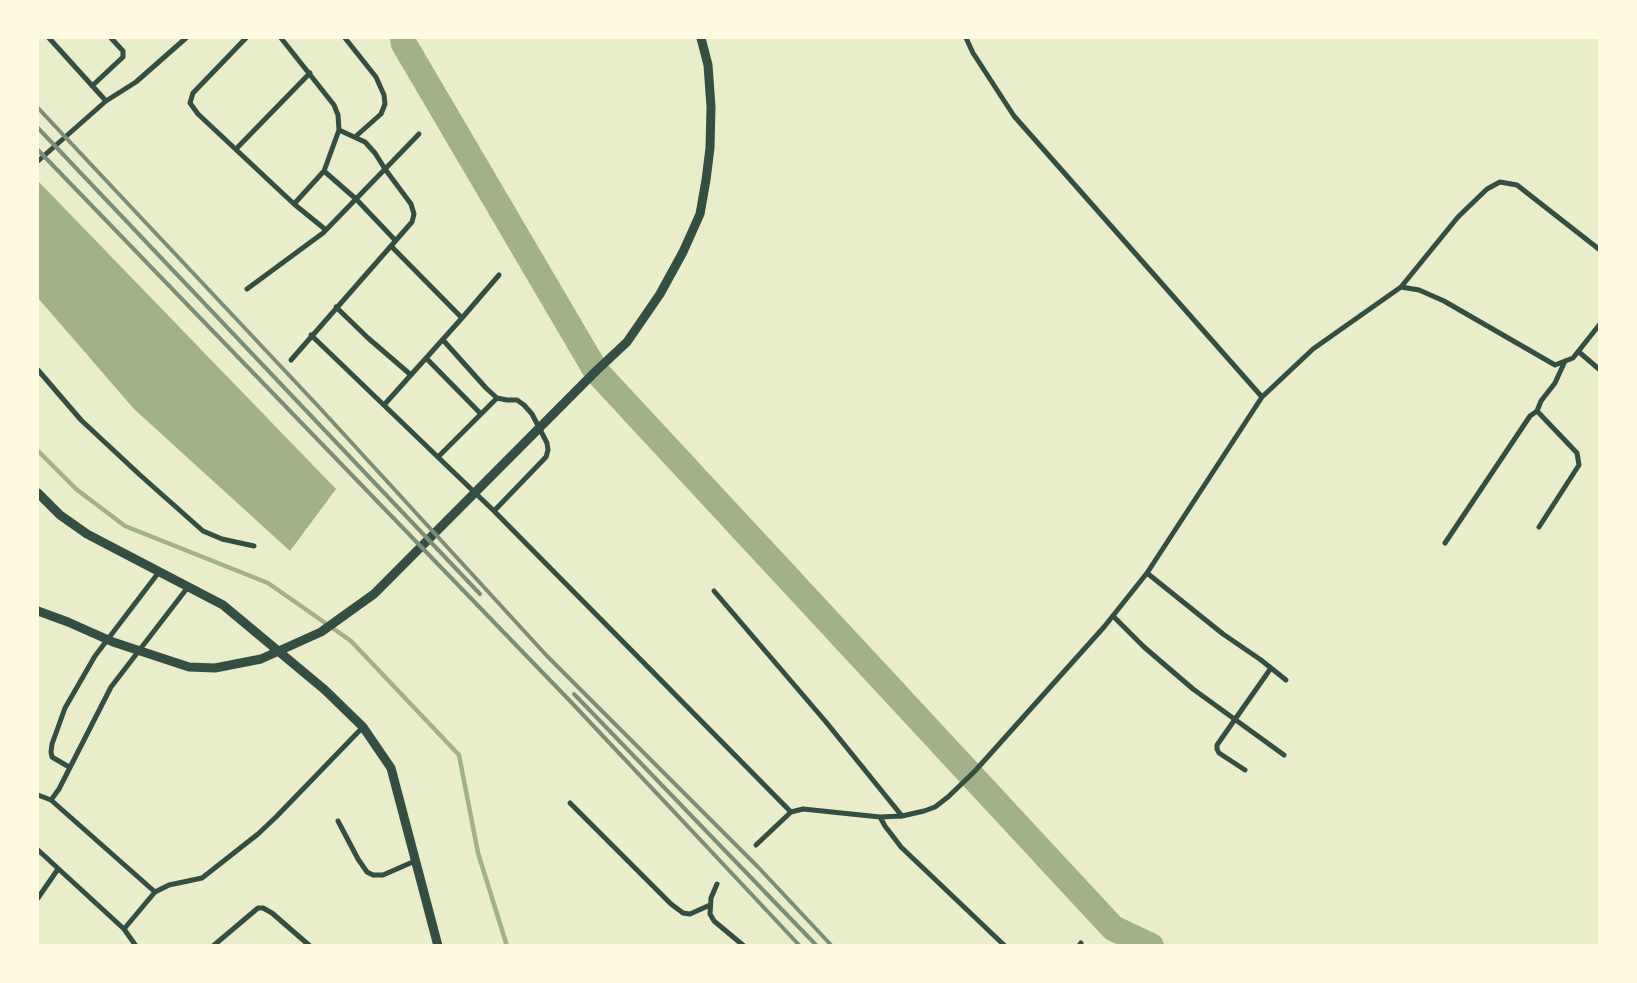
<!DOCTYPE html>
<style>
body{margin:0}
#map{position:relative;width:1637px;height:983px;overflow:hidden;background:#e9edc9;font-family:"Archivo Narrow",sans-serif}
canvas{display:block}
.frame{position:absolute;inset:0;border:39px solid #fefae0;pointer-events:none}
</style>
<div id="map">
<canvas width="1637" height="983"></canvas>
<div class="frame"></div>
</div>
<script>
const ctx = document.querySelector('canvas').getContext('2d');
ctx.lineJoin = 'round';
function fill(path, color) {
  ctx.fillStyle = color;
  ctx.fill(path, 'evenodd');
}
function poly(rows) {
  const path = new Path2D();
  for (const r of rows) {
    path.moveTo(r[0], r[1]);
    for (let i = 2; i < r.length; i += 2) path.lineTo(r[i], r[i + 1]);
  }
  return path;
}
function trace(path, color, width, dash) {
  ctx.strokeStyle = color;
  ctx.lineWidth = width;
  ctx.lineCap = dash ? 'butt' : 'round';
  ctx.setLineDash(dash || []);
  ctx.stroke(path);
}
const water = poly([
 [39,182,336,489,290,551,134,409,38,298,38,184]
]);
const stream = poly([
 [38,451,76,489,125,526,268,583,351,641,459,755,478,853,507,946]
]);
const river = poly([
 [403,38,404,44,596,371,1113,928,1151,946]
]);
const minor = poly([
 [49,38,106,101],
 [246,38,193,93,190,103,198,114,294,204,326,230],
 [281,38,334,105,338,115,339,130,324,171,294,204],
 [345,38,376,77,384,95,385,104,381,114,355,137],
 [966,38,973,53,1014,116,1262,397],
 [92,86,123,57,123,51,111,38],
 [236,149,310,73],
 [38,161,106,101,136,82,186,38],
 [324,171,356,199,395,240],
 [391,246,462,318],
 [1401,287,1458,217,1487,189,1500,182,1517,185,1600,250],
 [247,289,323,233,419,134],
 [336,307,368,338,411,375],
 [311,335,494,511,791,812],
 [443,340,486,388,497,398,507,400,517,400,524,405,532,414,547,443,548,450,546,457,494,511],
 [1579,352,1600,370],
 [426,358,481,414],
 [291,360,412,222,414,214,411,204,385,169,375,153,365,142,339,130],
 [38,370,81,420,140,475,203,531,222,539,254,546],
 [384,405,462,318,499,275],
 [438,457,497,398],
 [1539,527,1579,465,1577,453,1537,411,1541,401,1555,383,1565,361],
 [1445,543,1530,416,1537,411],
 [1147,573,1223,634,1261,660,1286,680],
 [714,591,826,722,902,816],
 [1113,616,1144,647,1193,689,1284,755],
 [69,767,52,757,51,752,52,744,65,708,95,656,159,572],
 [1245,770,1219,753,1217,749,1217,745,1271,668],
 [38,795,51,800,59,789,111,687,188,587],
 [51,800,155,892],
 [570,803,671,904,683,913,690,914,710,905],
 [880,817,885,826,901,847,1005,946],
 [338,821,358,859,367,872,373,875,383,875,415,861],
 [756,845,791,812,803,809,880,817,902,816,924,811,935,807,948,797,975,771,1104,627,1147,573,1262,397,1313,349,1401,287,1419,290,1444,301,1555,365,1573,358,1600,324],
 [38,850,124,929,136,946],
 [717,884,711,898,710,914,714,921,744,946],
 [38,898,58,869],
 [124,929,155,892,169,885,202,878,258,834,276,817,363,727],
 [213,946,258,908,263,908,272,913,310,946],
 [1079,946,1081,943]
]);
const tertiary = poly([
 [38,493,60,515,87,534,223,605,325,690,363,727,391,768,438,946],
 [38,611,68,622,113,642,189,667,215,668,261,659,321,632,374,594,596,371,627,342,660,294,683,252,700,214,706,180,710,148,711,107,708,65,701,38]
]);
const rail = poly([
 [38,108,318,406,547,656,758,867,832,946],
 [38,128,480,594],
 [38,150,571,702,800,946],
 [574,694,817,946]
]);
fill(water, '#a3b18a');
trace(stream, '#a3b18a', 4.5);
trace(river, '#a3b18a', 26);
trace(minor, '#344e41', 5);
trace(tertiary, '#344e41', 9);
trace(rail, '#7c8e77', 4);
</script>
